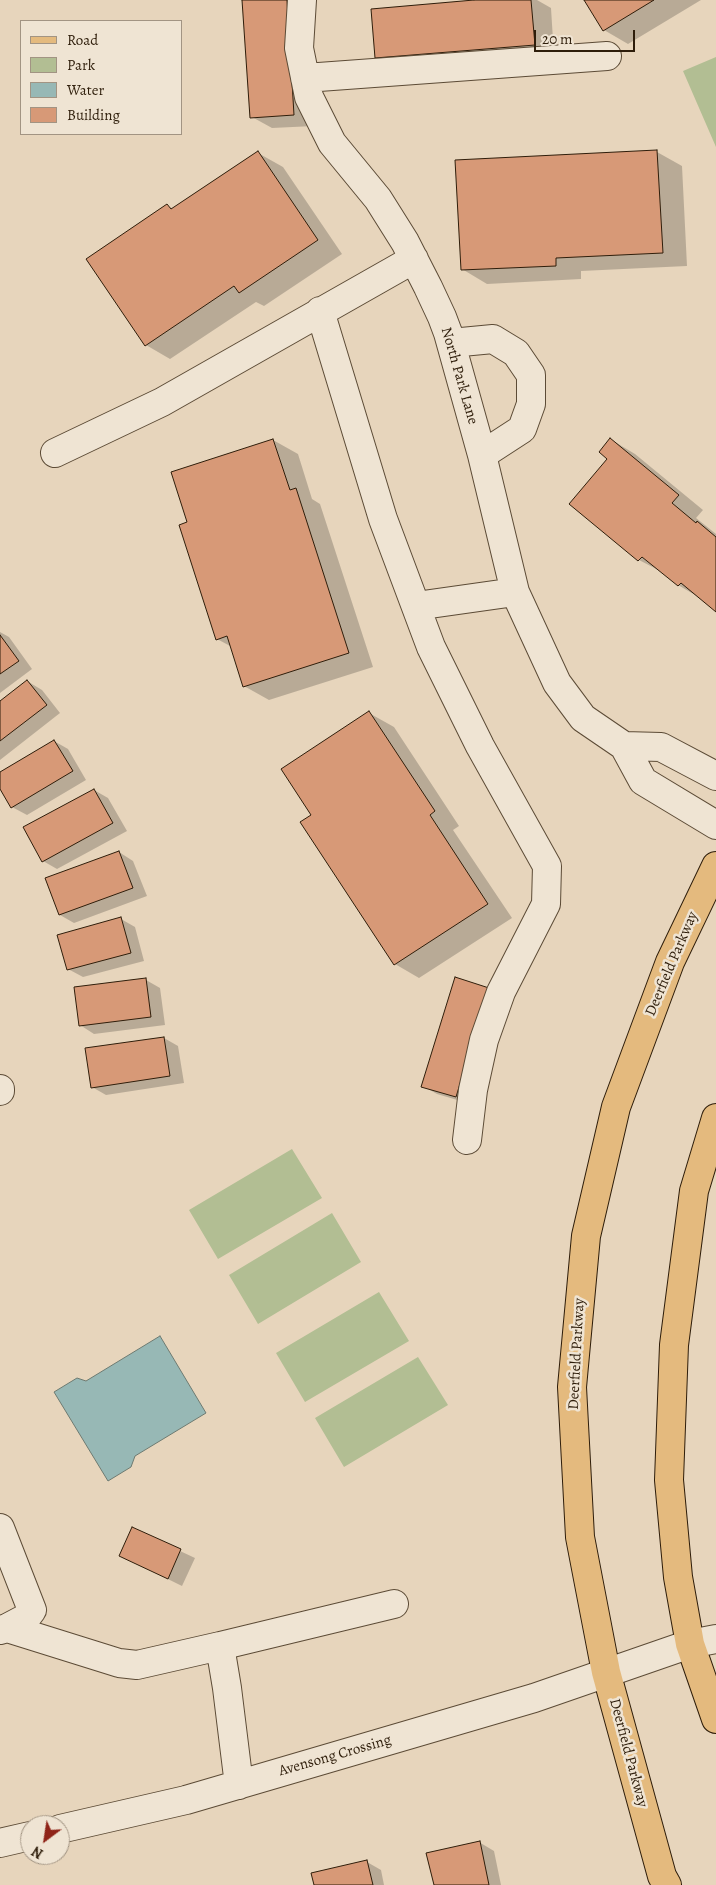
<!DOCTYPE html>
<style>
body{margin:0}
#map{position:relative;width:716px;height:1885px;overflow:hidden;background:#e7d5bc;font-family:Alegreya,serif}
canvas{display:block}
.legend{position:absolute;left:20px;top:20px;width:162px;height:115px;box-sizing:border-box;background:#efe4d3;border:1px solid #a29483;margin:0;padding:6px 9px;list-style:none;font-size:15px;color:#2e1d0a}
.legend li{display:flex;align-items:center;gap:10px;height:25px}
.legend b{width:25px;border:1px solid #a29483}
.north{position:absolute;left:20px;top:1815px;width:50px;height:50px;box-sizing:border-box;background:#efe4d3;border:1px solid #a29483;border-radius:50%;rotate:211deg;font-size:14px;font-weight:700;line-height:20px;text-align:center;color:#2e1d0a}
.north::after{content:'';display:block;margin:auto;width:18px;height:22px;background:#8f2418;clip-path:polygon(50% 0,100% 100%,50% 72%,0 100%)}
.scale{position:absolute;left:534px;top:30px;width:101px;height:22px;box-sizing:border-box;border:2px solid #2e1d0a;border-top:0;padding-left:6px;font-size:15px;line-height:18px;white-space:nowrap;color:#2e1d0a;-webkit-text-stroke:4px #efe4d3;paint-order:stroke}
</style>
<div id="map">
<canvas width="716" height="1885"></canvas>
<ul class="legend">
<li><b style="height:6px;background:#e4ba7e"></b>Road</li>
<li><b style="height:14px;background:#b2be93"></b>Park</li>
<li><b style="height:14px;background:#97b8b5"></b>Water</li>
<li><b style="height:14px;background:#d79977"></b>Building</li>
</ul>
<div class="north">N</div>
<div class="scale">20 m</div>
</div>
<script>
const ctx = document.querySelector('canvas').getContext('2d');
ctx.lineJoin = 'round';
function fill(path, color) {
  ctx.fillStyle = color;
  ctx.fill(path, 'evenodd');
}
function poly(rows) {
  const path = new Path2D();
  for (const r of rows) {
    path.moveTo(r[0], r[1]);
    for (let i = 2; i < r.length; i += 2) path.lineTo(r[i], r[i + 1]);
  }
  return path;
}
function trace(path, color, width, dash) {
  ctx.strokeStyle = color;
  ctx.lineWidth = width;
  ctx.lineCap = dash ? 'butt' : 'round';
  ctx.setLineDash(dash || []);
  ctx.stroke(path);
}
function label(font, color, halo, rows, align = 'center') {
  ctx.font = font + ' Alegreya,serif';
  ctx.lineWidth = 5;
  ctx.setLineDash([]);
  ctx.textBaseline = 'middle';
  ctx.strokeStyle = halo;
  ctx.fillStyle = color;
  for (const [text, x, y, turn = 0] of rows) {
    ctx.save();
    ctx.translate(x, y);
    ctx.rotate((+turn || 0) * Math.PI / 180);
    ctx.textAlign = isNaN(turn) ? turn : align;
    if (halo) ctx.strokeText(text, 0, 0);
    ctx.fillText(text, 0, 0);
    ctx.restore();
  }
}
const green = poly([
 [716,57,716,147,683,71],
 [292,1149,322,1198,218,1259,189,1210],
 [332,1213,361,1262,258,1324,229,1275],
 [379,1292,409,1341,305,1402,276,1353],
 [418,1357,448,1405,344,1467,315,1418]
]);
const water = poly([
 [160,1336,206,1413,135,1456,131,1467,108,1481,54,1392,77,1378,86,1381,160,1336]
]);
const shadow = poly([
 [243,0,295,0,314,126,272,128,252,117],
 [488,0,537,0,551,8,554,56,396,69,376,57],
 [585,0,701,0,628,44,604,30],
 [657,152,682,166,687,266,581,271,581,279,487,284,462,269],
 [258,153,283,167,342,254,264,306,256,302,170,359,146,345,167,206,174,209],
 [610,439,635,454,703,510,696,518,716,534,716,610,702,599,678,585,664,573,639,560,609,459],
 [273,440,298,454,312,499,320,504,373,667,269,700,244,686,232,647,217,639,188,523],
 [0,632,9,637,32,669,0,693],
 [27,681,42,690,60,713,0,760,0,703],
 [369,713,394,727,459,826,453,830,512,918,419,978,395,964,313,816],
 [54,741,68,749,86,780,27,815,12,807,0,786,0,773],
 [94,790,108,798,127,831,57,869,43,861],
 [119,852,133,861,147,896,74,923,60,915],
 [121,919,135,927,144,961,83,977,68,969],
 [146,980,160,988,165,1025,94,1034,80,1025],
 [489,989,471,1104,437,1094,423,1086],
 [164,1038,178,1046,184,1083,106,1095,92,1087],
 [133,1529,195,1558,182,1586,121,1556],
 [479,1842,494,1851,501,1885,435,1885],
 [367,1862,381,1870,384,1885,315,1885]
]);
const building = poly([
 [242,0,287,0,294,115,250,118,242,0],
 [474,0,531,0,535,45,375,58,371,9,474,0],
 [584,0,654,0,603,31,584,0],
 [657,150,663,253,556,258,556,266,461,270,455,160,657,150],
 [258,151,318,240,239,293,234,286,145,346,86,259,167,204,171,209,258,151],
 [610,438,679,495,672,503,696,523,697,521,716,537,716,612,681,583,678,586,642,557,638,561,569,504,607,459,599,452,610,438],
 [273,439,290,490,296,488,349,653,243,687,227,636,216,640,179,525,187,522,171,472,273,439],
 [0,635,19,661,0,674,0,635],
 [27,680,47,705,0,741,0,701,27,680],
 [369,711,435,811,430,815,488,904,394,965,300,822,311,815,281,769,369,711],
 [54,740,73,771,11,808,0,789,0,772,54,740],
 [94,789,113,823,42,862,23,827,94,789],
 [119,851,133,888,59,915,45,878,119,851],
 [121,917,131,953,67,970,57,935,121,917],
 [455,977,489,988,456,1097,421,1087,455,977],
 [146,978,151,1017,79,1026,74,987,146,978],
 [164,1037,170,1076,91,1088,85,1048,164,1037],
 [132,1527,181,1549,168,1579,119,1556,132,1527],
 [480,1841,489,1885,434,1885,426,1853,480,1841],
 [367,1860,373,1885,314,1885,311,1873,367,1860]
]);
const minor = poly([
 [302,0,299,48,309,97,332,143,378,199,405,242,428,287,442,317,448,333,482,455,515,592,557,683,583,718,624,746],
 [305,78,607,56],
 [320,311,383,519,431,647,480,746,547,866,546,904,501,992,484,1040,473,1090,467,1140],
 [451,343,493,339,516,353,531,375,531,404,522,429,482,455],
 [55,453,162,402,414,259],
 [416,606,515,592],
 [716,776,661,747,624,746,643,781,716,825],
 [0,1089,0,1091],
 [0,1528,32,1610,26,1618,7,1628],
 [0,1630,7,1628,119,1663,137,1665,220,1646],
 [239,1785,227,1688,220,1646,394,1604],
 [60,1829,186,1800,534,1698,690,1644,716,1639],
 [0,1843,30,1836]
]);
const major = poly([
 [716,1118,694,1191,674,1345,669,1480,678,1577,690,1644,716,1719],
 [667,1885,662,1876,606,1672,580,1537,572,1387,586,1236,616,1107,670,962,716,866]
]);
const streetNames = [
 ["North Park Lane",459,376,74],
 ["Deerfield Parkway",672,964,-67],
 ["Deerfield Parkway",577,1354,-87],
 ["Deerfield Parkway",628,1753,75],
 ["Avensong Crossing",335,1756,-16]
];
fill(green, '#b2be93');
fill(water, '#97b8b5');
trace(water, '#6d7a71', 1);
fill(shadow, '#0003');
fill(building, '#d79977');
trace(building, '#2e1d0a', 1);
trace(minor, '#5c4b36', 30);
trace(major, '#2e1d0a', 30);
trace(minor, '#efe4d3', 28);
trace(major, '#e4ba7e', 28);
label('15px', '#2e1d0a', '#efe4d3', streetNames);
</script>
